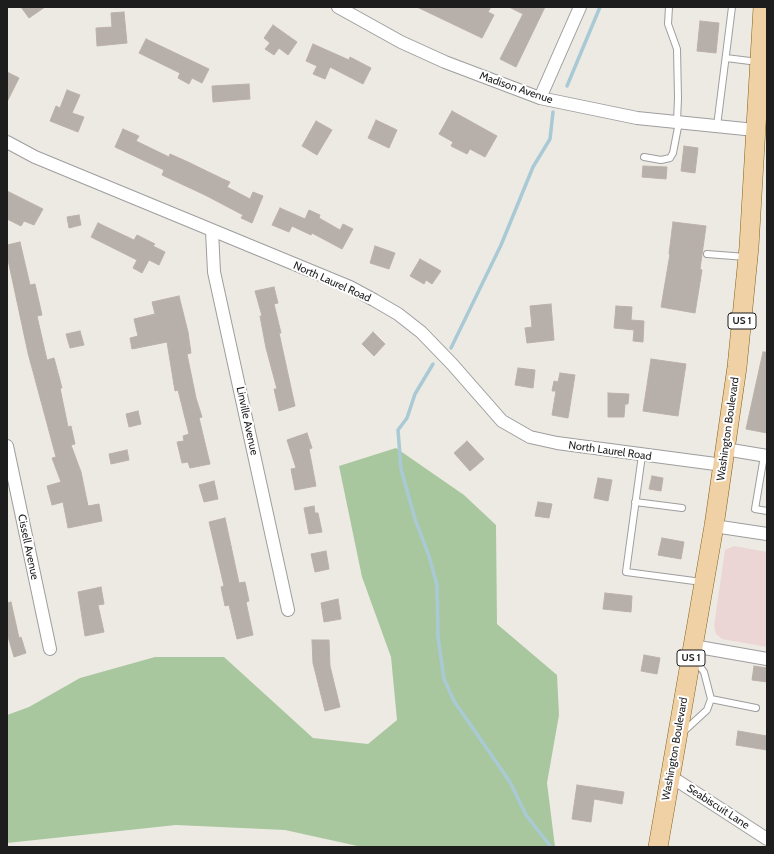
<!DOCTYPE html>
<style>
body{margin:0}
#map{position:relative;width:774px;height:854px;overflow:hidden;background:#edeae4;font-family:Cabin,sans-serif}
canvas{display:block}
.frame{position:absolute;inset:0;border:8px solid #1d1d1d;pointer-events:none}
</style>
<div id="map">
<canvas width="774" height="854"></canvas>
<div class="frame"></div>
</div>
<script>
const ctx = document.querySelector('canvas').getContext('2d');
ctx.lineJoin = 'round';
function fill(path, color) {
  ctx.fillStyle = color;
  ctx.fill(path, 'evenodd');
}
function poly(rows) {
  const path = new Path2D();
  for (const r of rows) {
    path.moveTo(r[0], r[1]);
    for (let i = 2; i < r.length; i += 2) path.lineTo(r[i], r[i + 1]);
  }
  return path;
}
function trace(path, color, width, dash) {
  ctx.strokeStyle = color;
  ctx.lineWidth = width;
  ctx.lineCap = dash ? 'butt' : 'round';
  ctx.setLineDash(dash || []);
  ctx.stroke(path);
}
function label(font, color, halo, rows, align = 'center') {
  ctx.font = font + ' Cabin,sans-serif';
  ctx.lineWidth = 4;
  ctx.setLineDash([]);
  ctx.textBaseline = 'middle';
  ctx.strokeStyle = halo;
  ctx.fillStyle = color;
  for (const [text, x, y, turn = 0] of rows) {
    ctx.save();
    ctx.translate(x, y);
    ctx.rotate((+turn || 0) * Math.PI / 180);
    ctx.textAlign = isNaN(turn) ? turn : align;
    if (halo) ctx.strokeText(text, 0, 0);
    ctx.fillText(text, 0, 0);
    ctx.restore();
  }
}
const commercial = poly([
 [734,546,767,552,767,647,722,639,716,634,714,626,725,550]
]);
const forest = poly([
 [396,448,464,495,496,525,497,624,557,675,559,715,547,783,555,847,362,847,285,830,176,825,7,843,7,715,29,707,80,678,155,657,224,657,313,738,368,744,397,720,391,657,362,577,339,466]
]);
const stream = poly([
 [567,86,600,7],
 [451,348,501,245,533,167,550,139,553,112],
 [433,364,415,394,407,418,398,430,401,469,415,519,429,556,437,585,438,637,444,679,454,701,510,782,526,815,551,847]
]);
const building = poly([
 [21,7,45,7,29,18,21,7],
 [417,7,491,7,488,12,494,15,482,38,417,7],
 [509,7,545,7,516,67,500,59,523,14,509,7],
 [124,12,127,43,97,46,96,28,112,27,111,13,124,12],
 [700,21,719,23,716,53,697,51,700,21],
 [273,25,297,42,288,55,279,48,274,55,265,49,270,43,264,38,273,25],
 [146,39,209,69,202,83,192,78,189,84,178,78,180,73,139,53,146,39],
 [313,44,349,60,350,57,371,68,363,84,330,67,325,79,313,74,317,66,306,61,313,44],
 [7,72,19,78,7,102,7,72],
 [249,84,250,99,213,102,212,86,249,84],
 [67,90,80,95,72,113,84,117,78,132,50,121,56,106,60,108,67,90],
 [452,111,497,136,485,157,470,149,467,154,451,146,453,142,439,134,452,111],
 [376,120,397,130,389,148,368,138,376,120],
 [316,121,332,130,317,155,302,146,316,121],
 [123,129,139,136,136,141,169,157,170,154,188,162,223,179,230,182,227,187,250,199,253,192,263,196,252,223,241,218,243,215,205,195,162,175,164,170,115,147,123,129],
 [684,146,698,148,695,173,681,171,684,146],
 [643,166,667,167,666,179,642,177,643,166],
 [7,191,43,209,34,225,24,221,21,226,7,219,7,191],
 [280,208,305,219,309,210,320,215,319,218,340,230,343,224,353,229,342,249,312,233,311,235,292,226,289,232,272,225,280,208],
 [79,215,81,225,69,228,67,217,79,215],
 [673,222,706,226,700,269,702,270,695,313,661,307,670,254,669,254,673,222],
 [98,223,134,240,137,235,155,244,153,246,165,252,159,265,149,260,142,273,133,268,137,260,91,237,98,223],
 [20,242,30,285,35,284,42,315,37,316,47,360,54,358,62,388,60,388,68,427,71,426,75,444,71,445,81,472,88,506,99,504,102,521,68,528,63,502,52,505,47,486,61,482,52,458,56,457,28,353,7,255,7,245,20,242],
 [375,246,395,253,389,269,370,263,375,246],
 [420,259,441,271,432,284,426,280,424,284,410,276,420,259],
 [274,287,278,303,274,304,281,333,279,333,295,406,279,411,274,389,277,389,266,348,260,316,262,316,255,291,274,287],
 [179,296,188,332,191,353,187,354,196,398,202,417,199,418,210,464,190,468,188,462,182,463,177,442,184,441,183,436,189,434,178,390,175,391,167,342,132,349,130,338,138,336,134,319,155,314,152,302,179,296],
 [551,304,554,340,527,343,525,328,532,327,530,306,551,304],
 [616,306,632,307,631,320,644,321,643,342,633,341,634,330,614,328,616,306],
 [80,331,84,345,70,348,66,334,80,331],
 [373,332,385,344,374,356,362,344,373,332],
 [763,352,767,352,767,433,746,429,763,352],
 [651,359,686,364,678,416,643,411,651,359],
 [518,368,535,370,533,388,515,385,518,368],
 [560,373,575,375,568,418,552,415,556,391,552,391,554,381,558,382,560,373],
 [608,393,629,394,628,404,625,404,624,417,608,417,608,393],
 [138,411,141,424,129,427,126,414,138,411],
 [307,433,312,448,309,449,316,486,295,490,291,469,296,468,287,440,307,433],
 [467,441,484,459,470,471,454,453,467,441],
 [127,450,129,460,111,464,109,454,127,450],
 [652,476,663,478,661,491,649,489,652,476],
 [598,478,612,480,608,501,594,498,598,478],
 [214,481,218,499,204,502,199,485,214,481],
 [538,502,552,504,549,518,535,516,538,502],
 [314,506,315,513,318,513,322,532,309,534,304,508,314,506],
 [225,518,239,583,245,582,249,601,246,602,253,635,237,639,229,605,225,606,221,587,224,586,209,522,225,518],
 [662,538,684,542,681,559,658,555,662,538],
 [326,551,329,569,315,572,311,554,326,551],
 [101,587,104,604,98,605,104,632,85,636,78,592,101,587],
 [605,593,632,596,631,612,603,609,605,593],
 [338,599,341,619,324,622,321,603,338,599],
 [11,602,19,638,21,637,26,653,14,657,7,633,7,603,11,602],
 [312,640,329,640,330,666,340,707,325,711,313,663,312,640],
 [644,655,660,658,657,674,641,671,644,655],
 [754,666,767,668,767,682,752,680,754,666],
 [738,731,767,736,767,750,736,745,738,731],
 [577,785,624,792,622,804,594,799,591,822,572,819,577,785]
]);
const lane = poly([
 [669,7,668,24,677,49,678,98,677,122],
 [726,58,758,62],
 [717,126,732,7],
 [644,157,661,160,670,158,673,153,679,122],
 [707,254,746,257],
 [642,455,626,572,702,582],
 [764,456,755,509,767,511],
 [635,502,682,508],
 [711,699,756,708],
 [683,732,707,710,711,699,704,672,695,660]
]);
const street = poly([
 [338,7,401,42,445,62,540,98,637,118,755,130],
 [540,98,580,7],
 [7,142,35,157,350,287,374,300,398,314,421,332,452,364,502,421,530,437,557,443,723,465],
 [212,231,214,272,288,610],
 [7,446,50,649],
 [725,449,767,456],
 [714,526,767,534],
 [693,646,767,659],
 [670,776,767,839]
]);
const primary = poly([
 [658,847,714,526,737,367,749,247,763,7]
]);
const shields = [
 [742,321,28],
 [691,658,28]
];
const shieldNames = [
 ["US 1",742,321],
 ["US 1",691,658]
];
const streetNames = [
 ["Madison Avenue",516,88,19],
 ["North Laurel Road",332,282,24],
 ["Linville Avenue",247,421,78],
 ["Washington Boulevard",728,429,-82],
 ["North Laurel Road",610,451,8],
 ["Cissell Avenue",28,547,78],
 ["Washington Boulevard",675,749,-80],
 ["Seabiscuit Lane",718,807,33]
];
fill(commercial, '#ecd6d5');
fill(forest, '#a9c79e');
trace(stream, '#a9cad5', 3.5);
fill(building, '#b6afaa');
trace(building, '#bcb1a8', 1);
trace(lane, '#9e9e9e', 8);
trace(street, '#9e9e9e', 14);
trace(primary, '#836012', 20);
trace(lane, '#fff', 6);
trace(street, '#fff', 12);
trace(primary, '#f0d1a6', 19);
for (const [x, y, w] of shields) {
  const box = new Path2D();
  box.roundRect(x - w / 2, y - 8, w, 16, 3);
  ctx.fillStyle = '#fff';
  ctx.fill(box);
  trace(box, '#1d1d1d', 1);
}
label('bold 10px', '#1d1d1d', null, shieldNames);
label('11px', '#1d1d1d', '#fff', streetNames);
</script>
